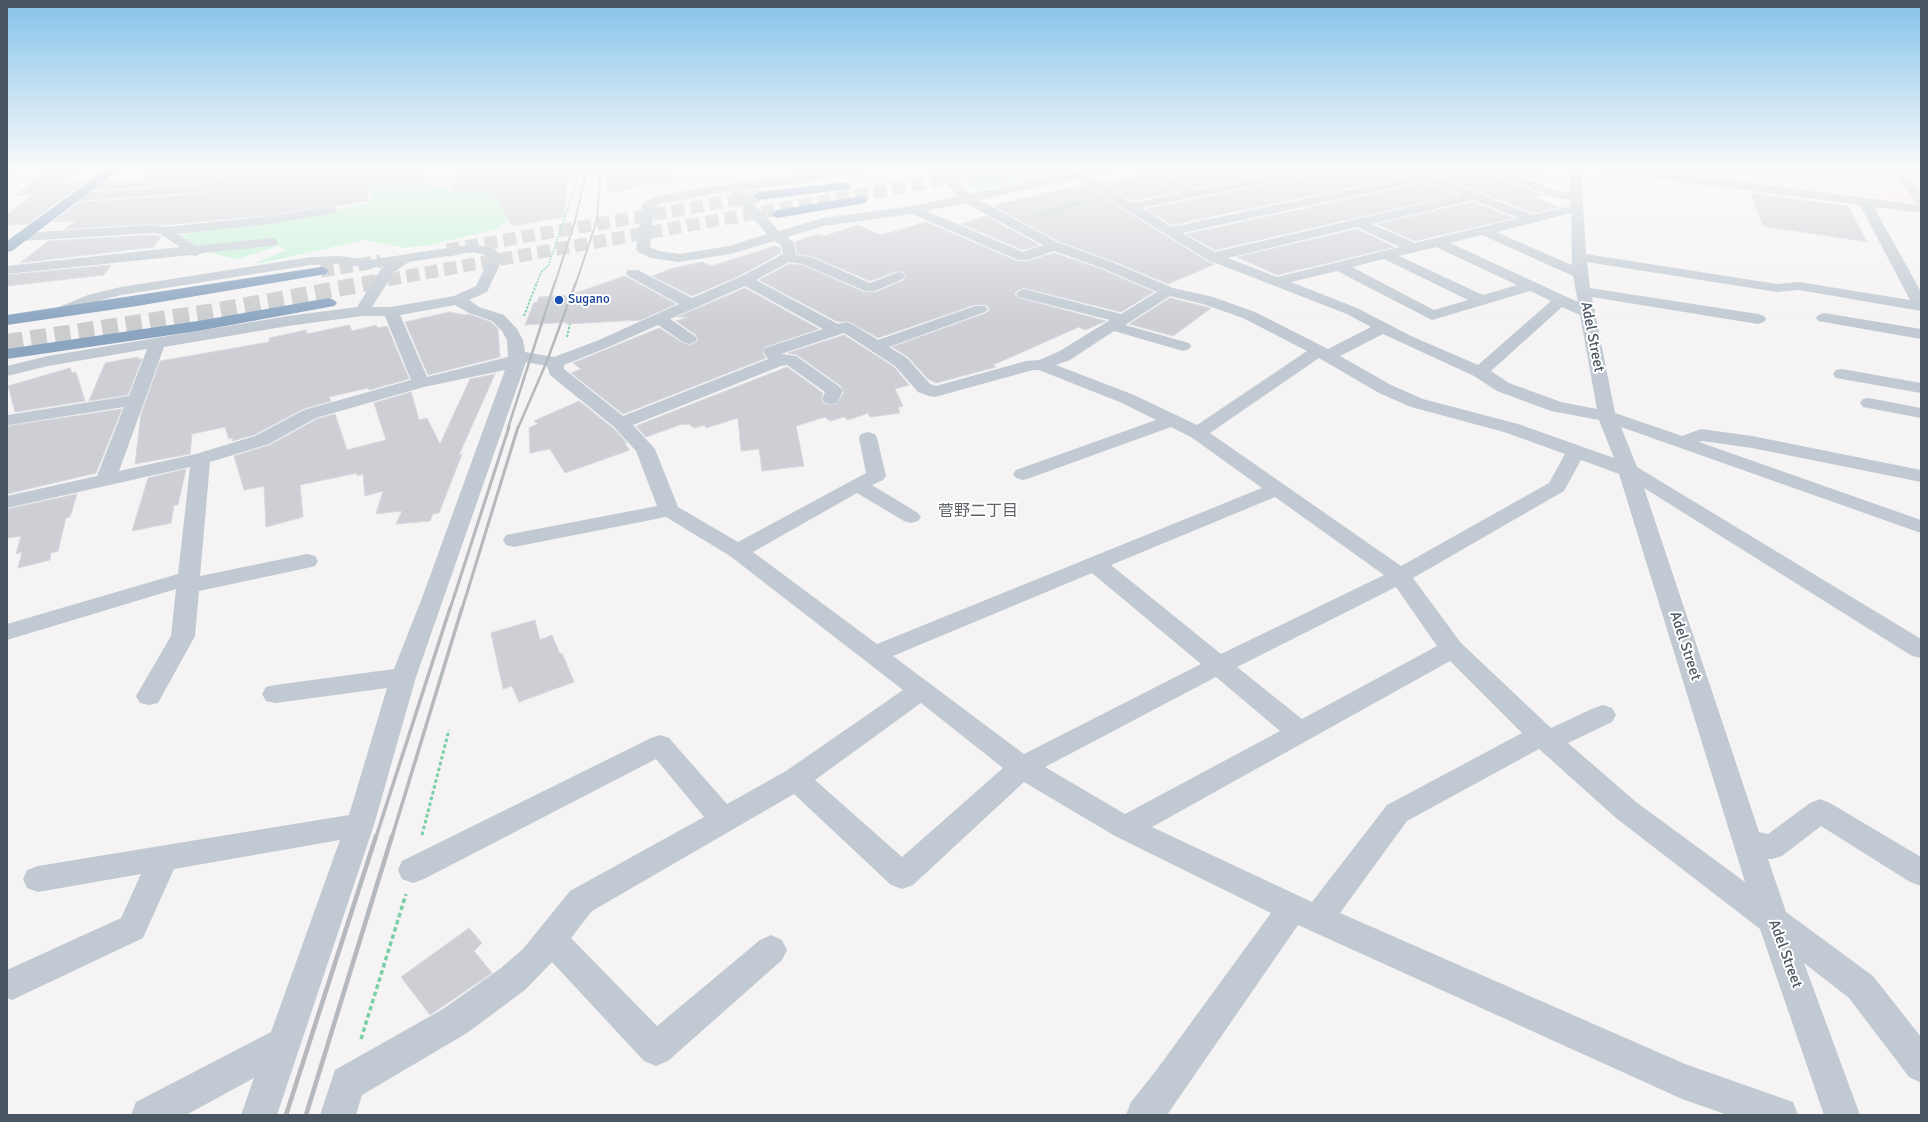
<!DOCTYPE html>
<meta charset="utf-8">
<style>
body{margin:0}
#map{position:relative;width:1928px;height:1122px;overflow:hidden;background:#f5f3f3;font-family:Signika,sans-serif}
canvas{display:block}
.frame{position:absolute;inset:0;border:8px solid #4a5661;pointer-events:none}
</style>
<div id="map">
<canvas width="1928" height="1122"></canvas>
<div class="frame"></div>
</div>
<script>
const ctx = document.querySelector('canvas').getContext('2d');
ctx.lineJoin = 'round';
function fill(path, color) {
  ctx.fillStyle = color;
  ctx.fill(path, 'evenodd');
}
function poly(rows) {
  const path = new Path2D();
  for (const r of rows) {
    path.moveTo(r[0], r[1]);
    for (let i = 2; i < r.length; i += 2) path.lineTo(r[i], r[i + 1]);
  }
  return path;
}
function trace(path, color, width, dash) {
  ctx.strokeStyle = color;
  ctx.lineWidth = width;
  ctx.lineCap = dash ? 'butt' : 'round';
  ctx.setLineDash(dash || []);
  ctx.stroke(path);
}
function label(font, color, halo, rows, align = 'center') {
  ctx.font = font + ' Signika,"Noto Sans JP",sans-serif';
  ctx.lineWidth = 4;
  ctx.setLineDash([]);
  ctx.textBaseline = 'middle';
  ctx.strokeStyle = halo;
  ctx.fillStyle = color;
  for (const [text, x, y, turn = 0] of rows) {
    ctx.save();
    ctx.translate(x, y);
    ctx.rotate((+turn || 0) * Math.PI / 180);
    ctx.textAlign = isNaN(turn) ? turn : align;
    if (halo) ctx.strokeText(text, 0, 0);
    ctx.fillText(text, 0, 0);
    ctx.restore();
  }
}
const medical = poly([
 [1659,167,1921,167,1921,203,1677,173]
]);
const green = poly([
 [947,167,1093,167,975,191],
 [428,182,434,188,450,187,450,190,456,190,457,192,497,190,509,219,497,229,430,245,405,248,365,240,261,263,255,263,287,250,278,246,237,259,204,251,178,235,331,211,368,203,373,199,368,186,394,183,394,185]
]);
const building = poly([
 [66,167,86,167,62,184,84,183,28,224,7,225,7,215,32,195,15,196,48,169,66,167],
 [156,167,309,167,297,186,300,192,309,191,320,174,344,172,351,167,421,167,422,181,367,187,369,201,336,206,330,205,271,215,164,225,153,224,65,229,76,221,53,222,79,202,202,194,205,190,198,184,95,190,105,182,140,181,156,167],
 [220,168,224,170,227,173,224,178,175,182,168,177,175,172,220,168],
 [460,167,566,167,565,174,568,174,564,217,512,226,490,189,459,192,460,189,452,189,460,167],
 [608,167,648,167,647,173,654,178,659,177,663,167,671,167,672,181,632,186,633,189,608,192,608,167],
 [1192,167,1207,167,1231,181,1195,188,1163,172,1192,167],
 [1228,167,1298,167,1248,177,1228,167],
 [1331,167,1408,167,1404,172,1409,175,1172,225,1146,209,1245,189,1251,190,1258,186,1324,172,1331,167],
 [1416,167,1478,167,1480,170,1542,195,1534,197,1560,207,1533,213,1416,167],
 [1501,167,1535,167,1536,177,1529,178,1501,167],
 [1146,175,1177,192,1133,201,1102,183,1146,175],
 [1424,183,1456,195,1215,250,1186,234,1424,183],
 [1085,186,1207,261,1215,264,1168,284,1113,261,1060,242,993,206,1058,190,1085,186],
 [1751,193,1848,206,1867,242,1763,226,1751,193],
 [1473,202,1514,218,1415,241,1377,224,1473,202],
 [986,216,1039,245,1023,250,961,224,986,216],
 [926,222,1017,261,1028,261,1054,253,1101,269,1154,292,1121,312,1024,288,1018,290,1014,294,1019,298,1106,321,1085,330,1079,327,993,365,996,367,936,383,928,379,908,357,892,347,986,313,990,309,986,305,974,305,878,338,852,323,846,321,838,322,759,280,789,264,803,265,864,292,876,292,904,280,906,275,903,272,897,271,870,281,812,256,797,254,795,242,818,234,824,236,858,225,881,235,926,222],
 [1357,229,1395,247,1277,275,1237,257,1357,229],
 [153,235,161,237,154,247,20,263,48,241,153,235],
 [775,246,780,248,781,253,739,276,692,296,652,276,673,268,702,262,711,266,775,246],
 [111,265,104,275,7,286,7,275,111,265],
 [625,276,676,304,641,320,566,324,566,322,525,325,534,302,537,302,539,297,570,295,625,276],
 [745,288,819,329,765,347,762,353,766,358,623,414,571,373,581,369,573,363,659,328,683,343,689,345,695,343,698,340,696,335,676,321,689,317,677,317,745,288],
 [1170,298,1211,308,1173,336,1129,324,1170,298],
 [449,312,466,315,468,314,491,322,498,329,500,357,428,375,405,322,449,312],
 [349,325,352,331,376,325,378,328,387,326,409,379,369,390,368,388,329,397,331,401,303,409,254,435,232,441,233,438,229,439,225,427,192,434,190,454,135,464,141,414,160,361,269,342,269,338,306,330,307,334,349,325],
 [844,335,894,367,909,385,895,389,903,406,898,407,900,413,870,417,868,413,848,420,844,417,830,421,825,417,796,426,804,466,762,471,759,449,741,451,738,418,706,428,704,425,694,428,689,424,684,425,682,424,646,437,636,426,787,367,823,393,821,398,824,404,837,404,844,392,841,386,797,355,788,353,844,335],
 [138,357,137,359,142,359,128,395,89,401,105,363,138,357],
 [70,368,72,373,76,372,85,401,15,412,8,386,70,368],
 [495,374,459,455,462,454,439,513,433,514,430,521,396,524,402,511,376,514,383,491,365,496,363,474,357,476,357,473,300,485,303,517,266,527,264,486,244,490,234,456,270,445,317,419,335,414,347,450,386,440,374,403,411,392,419,420,427,418,440,444,470,379,495,374],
 [579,401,613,428,627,443,625,444,630,450,565,473,550,449,530,453,529,428,538,424,534,421,579,401],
 [122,409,96,473,7,494,7,426,122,409],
 [186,469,178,505,174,505,171,523,132,531,148,478,186,469],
 [77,494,70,517,66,518,58,551,51,553,50,560,18,568,22,552,16,554,21,536,7,538,7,509,77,494],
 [535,620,540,640,552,635,560,654,562,653,574,682,519,702,512,686,503,689,491,633,535,620],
 [469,928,482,943,474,951,492,973,430,1015,401,977,469,928]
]);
const highwayTunnelFar1 = poly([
 [998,175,1042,167],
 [447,250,759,196],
 [321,271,381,261],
 [369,283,1012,167]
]);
const highwayTunnel = poly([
 [7,342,208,312,375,282]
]);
const pathFar3 = poly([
 [1037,215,1086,201],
 [537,283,541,272,548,266,554,249,575,187,577,167]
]);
const pathFar2 = poly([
 [524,316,537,282],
 [567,337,570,324]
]);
const pathFar1 = poly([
 [422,835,449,730]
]);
const path = poly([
 [361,1039,406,894]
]);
const minor = poly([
 [7,167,21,167,19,169,7,173,7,167],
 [311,167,350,167,344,171,319,173,308,190,300,190,298,187,311,167],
 [650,167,662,167,658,176,654,177,648,173,650,167],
 [846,167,872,167,866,171,795,184,741,190,779,231,823,218,913,206,958,196,930,167,943,167,970,194,1096,167,1119,167,1117,169,1088,176,1133,203,1181,193,1134,167,1149,167,1195,190,1235,182,1208,167,1224,167,1248,179,1306,167,1330,167,1324,171,1257,185,1255,188,1251,189,1245,187,1142,208,1172,227,1413,176,1405,171,1411,167,1533,215,1570,206,1570,200,1552,197,1481,169,1479,167,1496,167,1558,191,1570,192,1569,167,1581,167,1586,254,1777,284,1799,282,1910,300,1860,205,1599,171,1593,167,1628,167,1921,205,1921,213,1874,207,1921,292,1921,311,1799,290,1777,292,1587,262,1590,288,1758,314,1764,316,1766,319,1764,322,1758,324,1592,297,1615,413,1682,436,1701,429,1752,436,1921,470,1921,482,1752,448,1702,441,1699,442,1921,520,1921,533,1621,427,1637,467,1921,639,1921,658,1912,656,1644,488,1759,832,1768,834,1810,803,1820,799,1830,803,1921,857,1921,886,1910,882,1821,826,1782,856,1772,859,1768,859,1786,912,1873,976,1921,1037,1921,1083,1909,1077,1849,998,1804,963,1860,1115,1824,1115,1760,929,1616,818,1539,749,1407,821,1340,913,1685,1064,1793,1102,1798,1115,1728,1115,1682,1099,1298,925,1167,1115,1126,1115,1131,1102,1155,1072,1271,913,1115,836,1024,782,913,885,902,889,891,885,794,794,592,911,571,938,657,1026,760,940,771,935,782,940,787,950,782,960,668,1061,656,1066,644,1061,552,962,525,990,467,1033,362,1095,356,1115,320,1115,335,1070,443,1009,501,968,523,949,570,891,704,817,656,759,424,879,413,883,402,879,398,870,402,861,651,738,660,735,669,738,727,804,786,771,903,690,730,556,666,517,514,547,506,545,503,540,506,535,657,506,636,451,614,427,550,375,547,366,526,362,416,677,374,825,277,1115,241,1115,254,1078,186,1115,131,1115,136,1102,271,1032,340,840,174,869,143,938,12,1000,7,998,7,970,121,918,141,874,38,892,27,888,23,879,27,870,38,866,349,815,387,688,275,703,266,701,262,694,266,687,275,685,394,669,422,598,505,370,424,387,316,418,269,444,210,462,200,576,307,554,315,556,318,561,315,566,307,568,199,591,195,636,158,703,149,705,140,703,136,696,171,636,176,589,7,640,7,624,178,574,190,467,7,508,7,496,97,476,124,407,9,425,7,425,7,415,129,396,147,349,48,366,7,376,7,366,48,356,288,316,357,307,383,266,369,268,339,264,311,265,121,295,98,301,59,317,54,315,51,312,54,309,88,295,121,287,311,257,339,256,369,260,473,244,495,249,503,258,487,292,469,300,479,307,504,315,517,329,523,340,525,352,554,357,599,340,679,304,628,276,626,273,628,270,638,270,692,298,740,277,783,254,781,245,774,241,731,254,679,262,651,258,638,252,636,249,642,206,643,203,652,198,699,188,795,176,846,167],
 [1076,179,1208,260,1347,314,1371,327,1328,349,1255,312,1213,297,1173,288,1112,262,1059,243,979,200,1076,179],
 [1424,181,1461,195,1215,252,1182,233,1424,181],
 [729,191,767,234,729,246,679,254,659,251,650,247,654,208,660,204,729,191],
 [1473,200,1519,218,1415,243,1372,224,1473,200],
 [965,203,1043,245,1023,252,926,211,965,203],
 [1571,213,1572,265,1496,232,1532,223,1571,213],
 [912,214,1018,260,1028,260,1054,251,1102,268,1157,292,1121,314,1024,289,1019,291,1016,294,1019,297,1110,320,1058,352,1039,360,1026,361,936,386,930,384,907,358,889,347,985,312,988,309,985,306,975,306,878,340,852,324,846,322,838,324,756,280,789,262,803,264,865,291,875,291,903,279,905,276,903,273,898,272,870,283,811,257,796,255,794,243,787,237,824,226,912,214],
 [1357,227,1400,247,1277,277,1228,258,1357,227],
 [1482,235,1573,276,1578,302,1450,243,1482,235],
 [1436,247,1517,285,1483,295,1399,256,1436,247],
 [473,252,485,255,489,259,476,286,454,296,391,307,372,307,394,272,409,262,473,252],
 [1384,259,1468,300,1434,310,1352,267,1384,259],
 [1337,271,1432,320,1530,291,1551,301,1478,365,1411,336,1357,308,1291,282,1337,271],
 [745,286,823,329,765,348,763,352,768,359,623,416,564,369,564,365,611,346,658,325,683,342,689,344,695,342,697,339,695,336,670,319,745,286],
 [1170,296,1203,304,1243,318,1307,351,1197,425,1134,395,1056,365,1070,360,1114,331,1183,351,1189,349,1191,346,1189,343,1125,325,1170,296],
 [455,305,469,313,492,321,502,331,507,340,508,357,427,377,400,315,455,305],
 [1562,307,1580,315,1597,409,1561,402,1509,383,1491,371,1562,307],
 [362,316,385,316,411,380,304,410,255,436,196,454,119,471,164,347,288,326,362,316],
 [844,333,895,366,918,392,929,396,935,397,1033,370,1039,370,1122,403,1156,420,1016,470,1013,474,1016,478,1023,480,1030,478,1171,427,1191,437,1262,488,877,644,753,552,857,493,904,521,911,523,918,521,921,517,918,513,872,485,883,480,886,476,877,438,875,434,868,432,861,434,859,438,866,473,738,542,678,507,655,449,633,425,781,366,787,365,825,392,822,399,825,403,831,404,837,403,843,391,840,387,796,356,781,354,844,333],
 [1383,334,1474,376,1497,391,1551,411,1599,420,1614,458,1518,424,1423,399,1391,385,1340,356,1383,334],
 [1319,358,1379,393,1411,407,1504,432,1565,454,1549,483,1401,566,1210,433,1319,358],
 [1581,460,1619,474,1745,882,1636,802,1568,743,1612,722,1616,715,1612,708,1603,705,1594,708,1551,728,1461,643,1413,578,1564,491,1581,460],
 [1275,497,1384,575,1221,654,1111,565,1275,497],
 [1092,573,1201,664,1024,754,893,656,1092,573],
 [1396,587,1437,646,1302,719,1237,667,1396,587],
 [1450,661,1522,733,1387,805,1312,902,1152,827,1450,661],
 [1216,677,1280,731,1125,814,1045,767,1216,677],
 [921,703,1003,768,902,857,815,780,921,703],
 [1891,167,1903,167,1921,192,1921,205,1917,204,1891,167],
 [220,170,224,171,226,174,224,177,175,181,169,177,175,173,220,170],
 [198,185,204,189,202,192,78,201,72,197,78,193,198,185],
 [330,206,335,207,336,210,335,213,271,224,177,234,196,246,271,238,276,239,278,242,276,245,271,246,202,253,196,256,191,255,7,274,7,266,180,247,160,234,153,233,22,241,17,240,15,237,17,234,22,233,153,225,164,227,271,216,330,206],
 [1824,313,1921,329,1921,339,1818,321,1816,318,1818,315,1824,313],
 [1842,369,1921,383,1921,393,1836,378,1833,374,1836,370,1842,369],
 [1869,398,1921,408,1921,418,1863,407,1860,403,1863,399,1869,398]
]);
const highway = poly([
 [109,167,123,167,12,251,7,252,7,241,109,167],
 [846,182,852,186,850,189,759,200,753,196,759,192,846,182],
 [862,196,868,200,866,203,777,218,771,214,777,210,862,196],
 [321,267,326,268,328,271,326,274,137,306,7,325,7,315,321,267],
 [329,298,334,300,337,303,334,306,198,331,7,359,7,349,198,321,329,298]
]);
const railFar4 = poly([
 [555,283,575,221,587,167],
 [576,283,597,220,601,167]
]);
const railFar3 = poly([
 [508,428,555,282],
 [518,428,547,361,576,282]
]);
const railFar2 = poly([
 [450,609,509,427],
 [462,609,518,427]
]);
const railFar1 = poly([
 [376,837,450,608],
 [392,837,462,608]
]);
const rail = poly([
 [286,1115,376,836],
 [306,1115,392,836]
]);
const markers = [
 [559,300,5,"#1a4fb4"]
];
const farTransitnames = [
 ["Sugano",568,300]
];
const streetNames = [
 ["Adel Street",1592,337,79],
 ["Adel Street",1685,646,72],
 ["Adel Street",1785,954,70]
];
const neighbourhoodNames = [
 ["菅野二丁目",978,512]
];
fill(medical, '#fce8e6');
fill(green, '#c3f1d5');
fill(building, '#cdcfd5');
trace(building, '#d7d9de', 1);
trace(highwayTunnelFar1, '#caccce', 13, [13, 6]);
trace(highwayTunnel, '#caccce', 16, [16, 8]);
trace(pathFar3, '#7ad0a6', 1.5, [2, 1]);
trace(pathFar2, '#7ad0a6', 2, [2.5, 1.5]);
trace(pathFar1, '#7ad0a6', 3, [3.5, 2.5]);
trace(path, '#7ad0a6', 3.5, [4.5, 3]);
fill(minor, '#c1cad2');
fill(highway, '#8ba5c1');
trace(railFar4, '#b5b8bd', 2);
trace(railFar3, '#b5b8bd', 2.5);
trace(railFar2, '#b5b8bd', 3);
trace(railFar1, '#b5b8bd', 3.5);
trace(rail, '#b5b8bd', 4.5);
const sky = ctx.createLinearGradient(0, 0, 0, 324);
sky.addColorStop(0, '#85c3ea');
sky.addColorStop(0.52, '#fafafa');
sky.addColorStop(1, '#fafafa00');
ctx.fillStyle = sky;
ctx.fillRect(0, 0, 1928, 324);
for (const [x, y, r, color] of markers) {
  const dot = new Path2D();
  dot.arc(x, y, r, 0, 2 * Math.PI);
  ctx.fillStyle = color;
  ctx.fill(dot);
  trace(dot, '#fff', 1.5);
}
label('13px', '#164399', '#fff', farTransitnames, 'left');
label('15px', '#4a5661', '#fff', streetNames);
label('16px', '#5f6368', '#fff', neighbourhoodNames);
</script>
